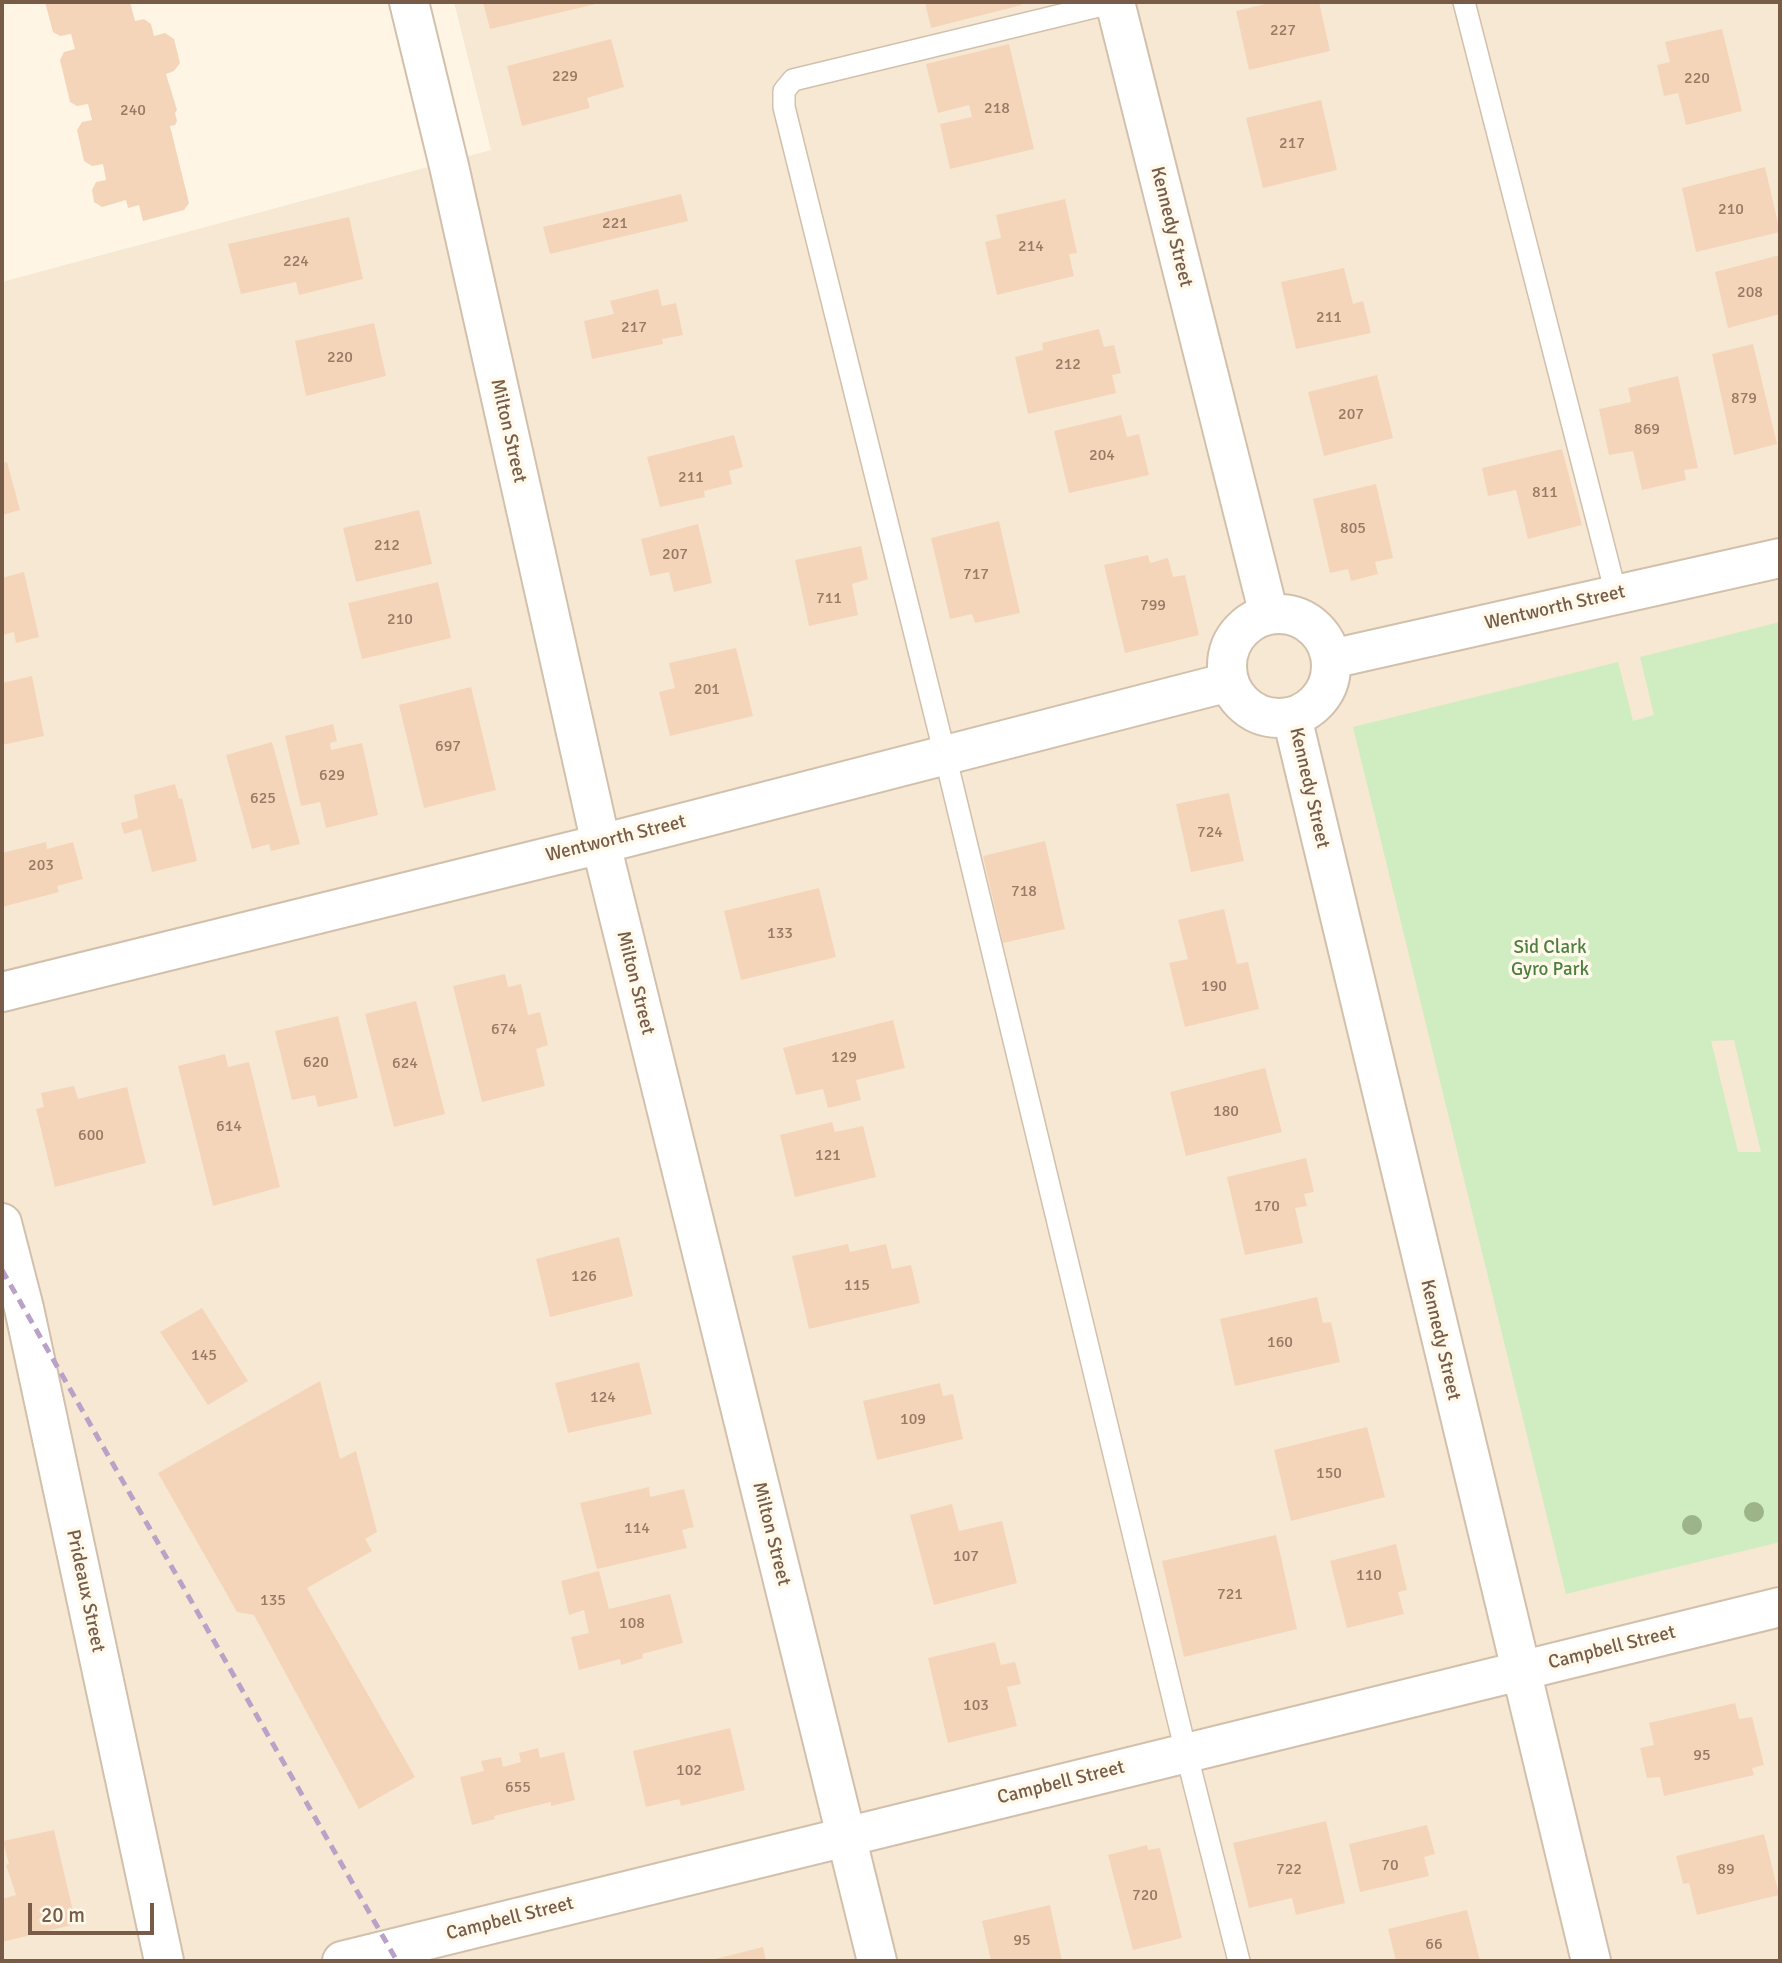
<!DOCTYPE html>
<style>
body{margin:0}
#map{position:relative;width:1782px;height:1963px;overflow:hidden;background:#fef5e4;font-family:Signika,sans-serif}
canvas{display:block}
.frame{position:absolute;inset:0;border:4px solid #785c48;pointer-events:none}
.scale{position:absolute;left:28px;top:1903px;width:126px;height:32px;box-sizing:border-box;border:4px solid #785c48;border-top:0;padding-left:9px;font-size:21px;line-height:24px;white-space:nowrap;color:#785c48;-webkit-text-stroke:5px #fff9eb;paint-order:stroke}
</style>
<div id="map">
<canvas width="1782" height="1963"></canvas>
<div class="frame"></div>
<div class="scale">20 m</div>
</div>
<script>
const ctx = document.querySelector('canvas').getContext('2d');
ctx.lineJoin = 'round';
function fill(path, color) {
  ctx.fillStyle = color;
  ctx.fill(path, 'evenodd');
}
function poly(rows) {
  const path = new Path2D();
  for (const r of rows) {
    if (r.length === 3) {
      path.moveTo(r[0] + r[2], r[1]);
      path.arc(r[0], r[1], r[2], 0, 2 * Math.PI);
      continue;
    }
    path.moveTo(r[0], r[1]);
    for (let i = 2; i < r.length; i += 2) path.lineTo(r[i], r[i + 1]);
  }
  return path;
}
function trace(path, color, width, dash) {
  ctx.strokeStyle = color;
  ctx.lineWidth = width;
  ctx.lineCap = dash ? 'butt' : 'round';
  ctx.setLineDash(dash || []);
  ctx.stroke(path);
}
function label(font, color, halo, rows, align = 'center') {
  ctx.font = font + ' Signika,sans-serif';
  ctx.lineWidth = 7;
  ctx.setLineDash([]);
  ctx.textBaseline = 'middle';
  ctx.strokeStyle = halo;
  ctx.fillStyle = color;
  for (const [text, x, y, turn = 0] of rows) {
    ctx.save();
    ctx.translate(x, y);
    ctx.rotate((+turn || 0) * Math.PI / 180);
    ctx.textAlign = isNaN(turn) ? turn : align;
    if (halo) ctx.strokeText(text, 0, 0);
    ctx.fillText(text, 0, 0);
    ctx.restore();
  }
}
const residential = poly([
 [454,2,1780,2,1780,1961,2,1961,2,282,491,150]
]);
const green = poly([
 [1780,622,1780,1542,1566,1594,1353,727,1618,662,1633,721,1654,715,1640,657],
 [1734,1040,1761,1152,1738,1152,1711,1041]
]);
const building = poly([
 [45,2,130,2,135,21,144,19,151,24,154,36,165,33,174,39,180,63,174,71,166,74,177,110,175,113,177,121,175,125,170,126,189,203,184,210,143,221,139,205,128,208,126,200,102,207,94,202,92,190,96,182,106,180,103,164,92,166,84,161,77,130,82,122,92,120,88,104,77,106,70,102,60,60,64,52,75,49,71,34,60,36,53,32],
 [483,2,599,2,600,3,490,29],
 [925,2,1021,2,1022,5,931,28],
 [1274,2,1319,2,1330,51,1249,70,1236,11],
 [1722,29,1742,111,1686,125,1678,93,1664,96,1657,65,1670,62,1665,42],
 [611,39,624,87,587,98,590,108,522,126,507,66],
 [1009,44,1034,149,950,169,940,124,972,117,969,105,938,113,926,64],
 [1321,100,1337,170,1263,188,1246,118],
 [1765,167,1780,232,1696,252,1682,188],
 [681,194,688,221,550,254,543,227],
 [1065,199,1077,253,1069,254,1074,276,997,295,985,242,1001,238,996,215],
 [349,217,363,279,299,295,296,282,241,294,228,244],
 [1780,255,1780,314,1728,328,1715,272],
 [1344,268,1353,304,1363,301,1371,333,1296,349,1281,282],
 [658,289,662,306,676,303,683,335,662,339,663,344,592,359,584,321,614,314,610,301],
 [374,323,386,376,306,396,295,341],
 [1099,329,1104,347,1114,345,1121,373,1112,375,1116,393,1028,414,1015,357,1043,350,1042,343],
 [1753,344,1777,444,1734,455,1712,354],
 [1377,375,1393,438,1324,456,1308,392],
 [1678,376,1698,468,1684,470,1686,480,1642,490,1633,451,1609,455,1599,409,1631,402,1628,388],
 [1121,415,1127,437,1139,434,1149,475,1069,493,1054,431],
 [734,435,743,467,729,471,732,484,704,491,705,497,660,507,647,457],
 [1562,449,1582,525,1528,539,1516,490,1488,496,1482,468],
 [7,462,20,510,2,515,2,463],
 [1376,484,1393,558,1375,562,1378,574,1351,581,1348,569,1330,573,1313,499],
 [419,510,432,564,356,582,343,528],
 [999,521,1020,613,975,623,972,614,950,619,931,538],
 [698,524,712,583,674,592,669,572,650,576,641,539],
 [861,546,868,579,852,584,858,615,809,626,795,560],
 [1148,555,1150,563,1168,558,1173,577,1185,575,1199,635,1125,653,1104,565],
 [24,572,39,637,16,643,14,632,2,635,2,578],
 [438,582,451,638,362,659,348,603],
 [736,648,753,716,670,736,659,692,675,688,669,663],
 [32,676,44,736,2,745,2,683],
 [471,687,496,790,424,808,399,705],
 [333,724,337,741,330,743,331,750,362,743,378,815,326,828,320,802,301,806,285,736],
 [272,742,300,844,271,851,269,844,252,849,226,755],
 [175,784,179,799,182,798,197,861,152,872,141,829,124,834,121,823,138,818,134,795],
 [1229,793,1244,861,1191,872,1176,804],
 [1045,841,1065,929,1003,943,983,856],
 [46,842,47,849,73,842,83,879,57,886,59,892,2,907,2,853],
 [819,888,836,957,741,980,724,911],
 [1224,909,1237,964,1248,962,1259,1009,1185,1027,1169,963,1188,959,1178,920],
 [505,974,508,987,521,984,528,1015,540,1012,548,1045,536,1049,545,1086,482,1102,453,986],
 [416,1001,445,1114,394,1127,365,1014],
 [338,1016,358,1098,318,1107,315,1095,292,1100,275,1031],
 [893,1020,905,1068,856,1080,861,1100,828,1108,823,1089,796,1095,783,1048],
 [225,1054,228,1067,249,1062,280,1187,213,1206,178,1066],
 [1265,1068,1282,1132,1186,1156,1170,1092],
 [74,1086,78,1099,127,1087,146,1163,55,1187,36,1109,44,1107,41,1093],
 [832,1122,835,1132,863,1126,876,1177,795,1197,780,1135],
 [1306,1158,1314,1192,1304,1194,1307,1206,1295,1208,1303,1243,1245,1255,1227,1177],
 [619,1237,633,1296,550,1317,536,1259],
 [848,1244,850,1252,886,1244,892,1269,911,1265,920,1303,809,1329,792,1256],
 [1317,1297,1323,1323,1331,1322,1340,1362,1235,1386,1220,1319],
 [202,1308,248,1381,208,1405,160,1332],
 [639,1362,652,1414,568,1433,555,1383],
 [320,1381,340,1459,356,1451,377,1532,365,1539,372,1551,307,1588,415,1777,359,1809,254,1615,237,1612,158,1473],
 [940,1383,943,1396,953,1394,963,1439,877,1460,863,1401],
 [1367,1427,1385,1497,1291,1521,1274,1450],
 [649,1487,650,1497,684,1489,694,1527,682,1530,687,1548,597,1569,580,1503],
 [952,1504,959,1531,1002,1521,1017,1583,934,1605,910,1515],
 [1276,1535,1297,1629,1184,1657,1162,1561],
 [1396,1544,1407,1590,1398,1592,1404,1614,1347,1628,1330,1561],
 [599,1571,609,1609,670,1594,683,1643,642,1654,643,1658,621,1665,620,1659,579,1670,571,1637,589,1633,584,1610,569,1615,561,1581],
 [995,1642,1001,1665,1015,1662,1021,1684,1007,1687,1017,1726,948,1743,928,1658],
 [1735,1703,1739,1719,1752,1717,1764,1765,1752,1768,1754,1775,1664,1796,1660,1777,1647,1778,1640,1748,1654,1745,1649,1723],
 [730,1728,745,1790,681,1806,679,1799,646,1807,633,1751],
 [538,1748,540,1758,564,1752,575,1800,551,1806,551,1802,494,1816,495,1819,472,1825,460,1777,484,1771,481,1761,501,1757,503,1767,521,1762,519,1753],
 [1326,1821,1345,1903,1296,1915,1292,1898,1249,1908,1233,1843],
 [1427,1825,1435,1854,1424,1857,1429,1876,1360,1892,1349,1844],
 [54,1830,76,1924,2,1942,2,1899,16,1895,6,1865,9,1864,3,1841],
 [1764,1834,1779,1895,1697,1915,1689,1883,1683,1884,1676,1856],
 [1147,1845,1148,1850,1160,1848,1182,1938,1133,1950,1108,1855],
 [1050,1905,1062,1961,991,1961,982,1921],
 [1467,1910,1480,1961,1396,1961,1388,1929],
 [763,1947,766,1961,711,1961,711,1960]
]);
const service = poly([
 [1115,2,793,80,784,91,784,107,945,755,1186,1752,1239,1961],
 [1464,2,1616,594]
]);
const minor = poly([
 [409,2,449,166,601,844,877,1961],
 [1115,2,1269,615],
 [1279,666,52],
 [1331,659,1780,558],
 [1292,717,1591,1961],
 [2,992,601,844,1229,682],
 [2,1223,24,1308,164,1961],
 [342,1961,1780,1607]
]);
const rail = poly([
 [2,1270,397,1961]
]);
const trees = [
 [1754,1512],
 [1692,1525]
];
const numberNames = [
 ["227",1283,31],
 ["229",565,77],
 ["220",1697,79],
 ["218",997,109],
 ["240",133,111],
 ["217",1292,144],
 ["210",1731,210],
 ["221",615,224],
 ["214",1031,247],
 ["224",296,262],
 ["208",1750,293],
 ["211",1329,318],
 ["217",634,328],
 ["220",340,358],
 ["212",1068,365],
 ["879",1744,399],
 ["207",1351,415],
 ["869",1647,430],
 ["204",1102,456],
 ["211",691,478],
 ["811",1545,493],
 ["805",1353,529],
 ["212",387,546],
 ["207",675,555],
 ["717",976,575],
 ["711",829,599],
 ["799",1153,606],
 ["210",400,620],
 ["201",707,690],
 ["697",448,747],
 ["629",332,776],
 ["625",263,799],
 ["724",1210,833],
 ["203",41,866],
 ["718",1024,892],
 ["133",780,934],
 ["190",1214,987],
 ["674",504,1030],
 ["129",844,1058],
 ["620",316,1063],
 ["624",405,1064],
 ["180",1226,1112],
 ["614",229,1127],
 ["600",91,1136],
 ["121",828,1156],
 ["170",1267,1207],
 ["126",584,1277],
 ["115",857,1286],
 ["160",1280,1343],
 ["145",204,1356],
 ["124",603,1398],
 ["109",913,1420],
 ["150",1329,1474],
 ["114",637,1529],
 ["107",966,1557],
 ["110",1369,1576],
 ["721",1230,1595],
 ["135",273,1601],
 ["108",632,1624],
 ["103",976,1706],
 ["95",1702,1756],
 ["102",689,1771],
 ["655",518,1788],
 ["70",1390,1866],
 ["722",1289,1870],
 ["89",1726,1870],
 ["720",1145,1896],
 ["95",1022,1941],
 ["66",1434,1945]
];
const streetNames = [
 ["Kennedy Street",1171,227,76],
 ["Milton Street",508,431,77],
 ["Wentworth Street",1555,608,-13],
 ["Kennedy Street",1309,788,77],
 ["Wentworth Street",616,839,-14],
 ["Milton Street",635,983,76],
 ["Kennedy Street",1440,1340,77],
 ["Milton Street",771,1534,76],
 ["Prideaux Street",85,1591,78],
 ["Campbell Street",1612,1648,-14],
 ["Campbell Street",1061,1783,-14],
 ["Campbell Street",510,1919,-14]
];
const parkNames = [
 ["Sid Clark",1550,948],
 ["Gyro Park",1550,970]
];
fill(residential, '#f6e8d2');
fill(green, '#d0ecc1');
fill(building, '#f5d5ba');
trace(service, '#d2c0ac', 24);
trace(minor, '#d2c0ac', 42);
trace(service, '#fff', 21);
trace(minor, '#fff', 38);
trace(rail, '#b9a1c8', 5, [10, 7]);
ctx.fillStyle = '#9db489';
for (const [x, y] of trees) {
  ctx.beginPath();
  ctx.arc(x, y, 10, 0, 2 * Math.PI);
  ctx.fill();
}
label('16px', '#977a64', null, numberNames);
label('19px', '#785c48', '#fff9eb', streetNames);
label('19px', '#4d7f3f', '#fff9eb', parkNames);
</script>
